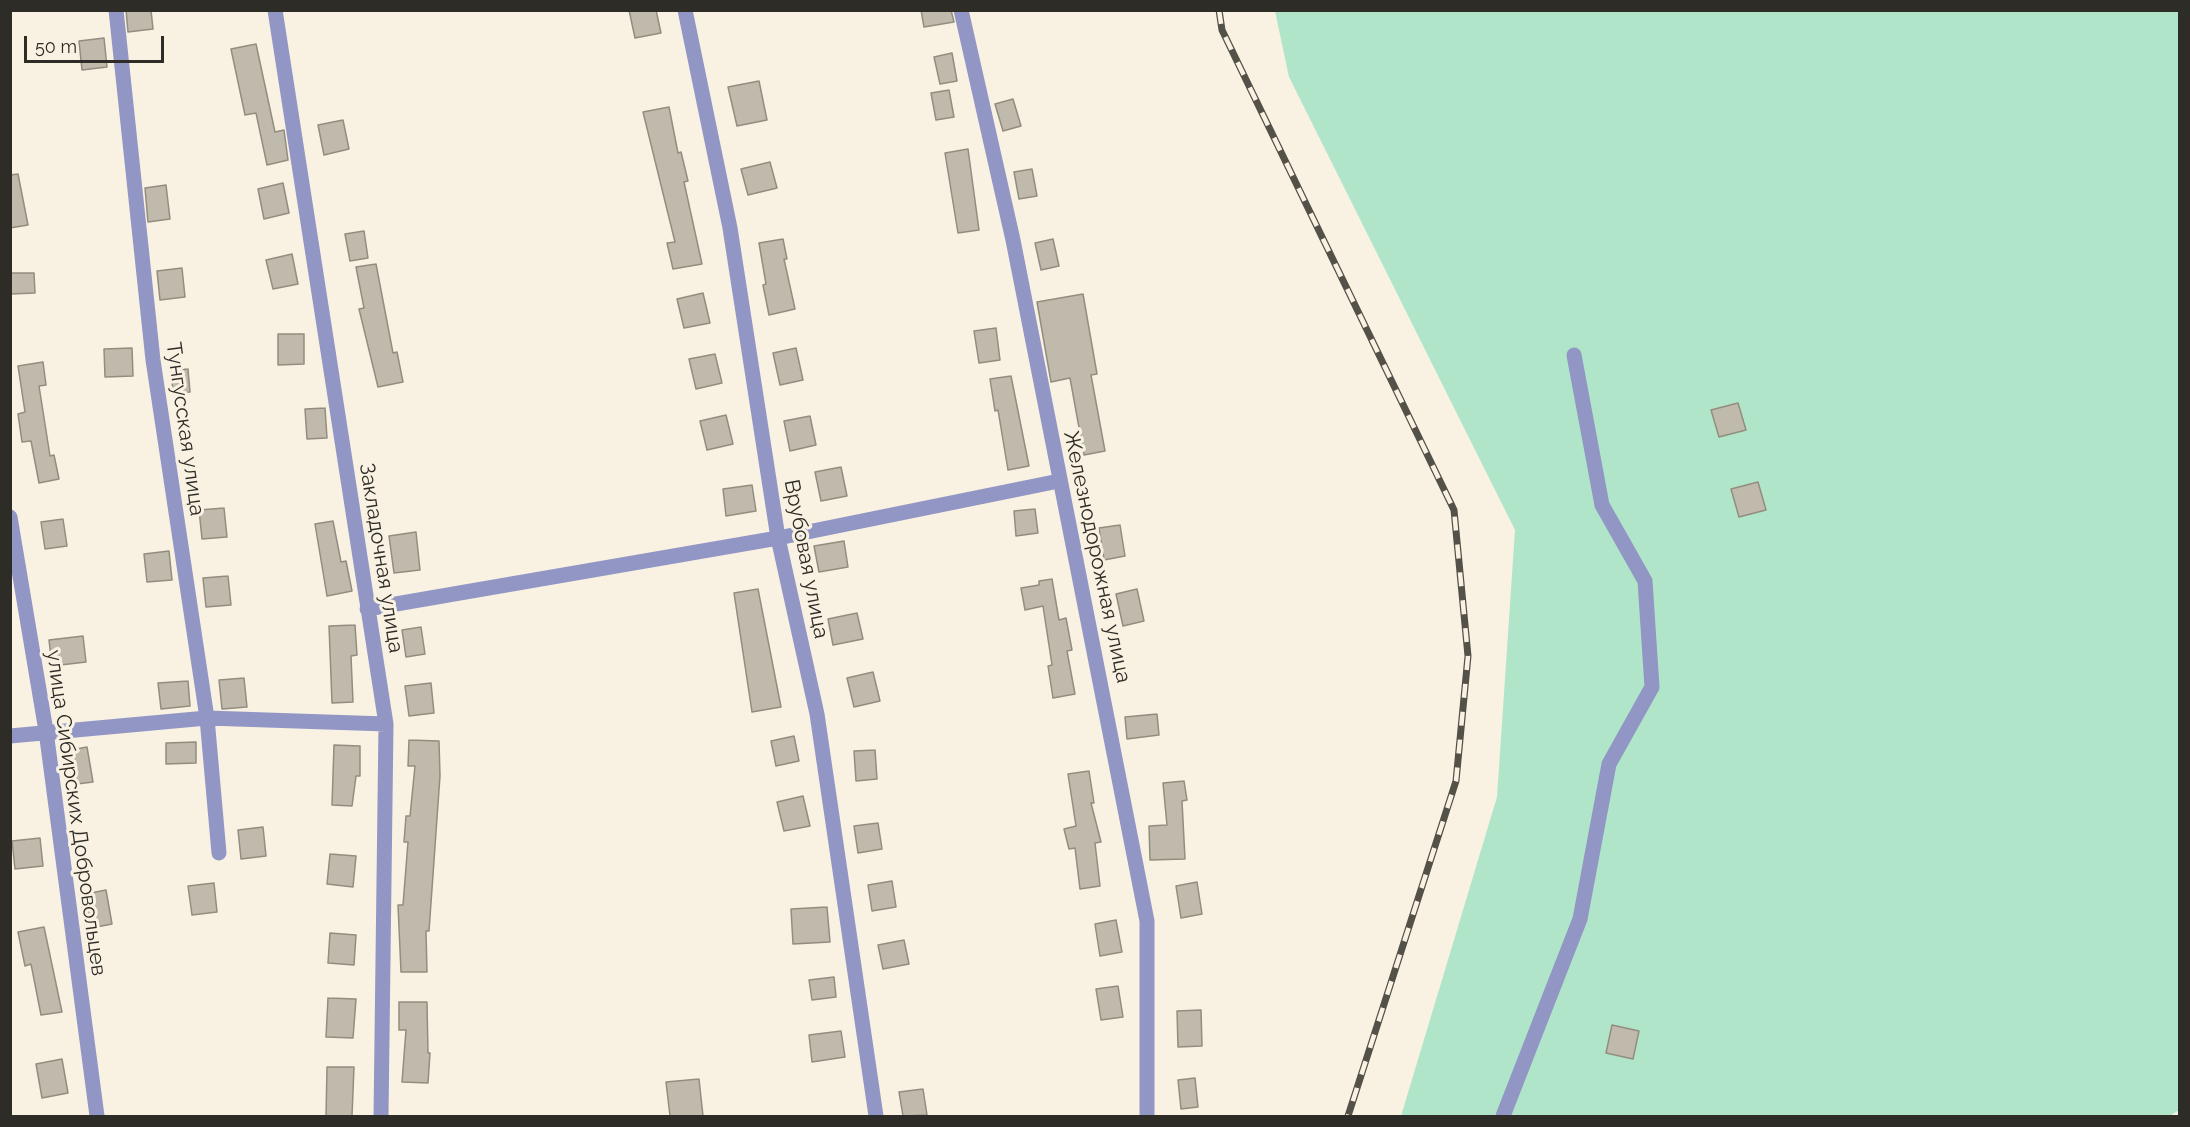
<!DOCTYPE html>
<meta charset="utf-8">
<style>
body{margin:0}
#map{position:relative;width:2190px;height:1127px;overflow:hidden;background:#f9f2e3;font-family:Raleway,sans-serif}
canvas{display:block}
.frame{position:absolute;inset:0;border:12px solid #2e2c26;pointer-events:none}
.scale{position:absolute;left:24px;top:36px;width:140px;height:27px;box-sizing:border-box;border:3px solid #2e2c26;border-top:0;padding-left:8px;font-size:18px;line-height:21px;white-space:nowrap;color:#2e2c26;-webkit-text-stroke:4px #f9f2e3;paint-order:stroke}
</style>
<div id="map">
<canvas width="2190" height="1127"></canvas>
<div class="frame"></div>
<div class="scale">50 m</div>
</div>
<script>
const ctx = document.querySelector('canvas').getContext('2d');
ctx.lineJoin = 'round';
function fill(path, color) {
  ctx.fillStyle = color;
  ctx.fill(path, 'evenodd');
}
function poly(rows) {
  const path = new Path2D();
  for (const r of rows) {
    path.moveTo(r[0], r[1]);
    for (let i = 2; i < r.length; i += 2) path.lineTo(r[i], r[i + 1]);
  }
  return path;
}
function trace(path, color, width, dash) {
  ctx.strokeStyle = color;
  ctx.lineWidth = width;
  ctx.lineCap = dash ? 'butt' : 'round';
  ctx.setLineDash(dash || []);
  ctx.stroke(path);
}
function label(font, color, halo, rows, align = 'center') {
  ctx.font = font + ' Raleway,sans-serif';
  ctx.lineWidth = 6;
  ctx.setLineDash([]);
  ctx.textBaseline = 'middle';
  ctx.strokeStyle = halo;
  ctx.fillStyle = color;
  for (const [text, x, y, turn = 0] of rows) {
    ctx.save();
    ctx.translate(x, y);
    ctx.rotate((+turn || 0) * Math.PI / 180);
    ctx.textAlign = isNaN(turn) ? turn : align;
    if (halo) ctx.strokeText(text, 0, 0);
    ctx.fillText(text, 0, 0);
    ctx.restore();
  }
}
const green = poly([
 [1275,11,2179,11,2179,1110,2170,1116,1401,1116,1497,797,1515,530,1289,77]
]);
const building = poly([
 [126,10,151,10,153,29,128,32,126,10],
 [629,10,656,10,661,33,635,38,629,10],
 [921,10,951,10,954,22,924,27,921,10],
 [104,38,107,67,82,70,79,41,104,38],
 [256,44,275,132,284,130,288,160,267,165,256,113,245,115,231,49,256,44],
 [952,53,957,81,940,84,934,57,952,53],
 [759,81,767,120,737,126,728,87,759,81],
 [949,90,954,117,936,120,931,93,949,90],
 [1013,99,1021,126,1003,131,995,104,1013,99],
 [669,107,678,153,681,152,688,181,684,182,702,264,673,269,667,243,675,242,643,112,669,107],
 [343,120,349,149,324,155,318,125,343,120],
 [968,149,979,230,958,233,945,153,968,149],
 [770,162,777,188,748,195,741,169,770,162],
 [1032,169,1037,196,1019,199,1014,172,1032,169],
 [18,174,28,225,10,228,10,175,18,174],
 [283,183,289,213,264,219,258,189,283,183],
 [166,185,170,219,148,222,145,188,166,185],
 [364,231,368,258,350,261,345,234,364,231],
 [783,239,787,259,784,259,795,309,769,315,763,285,766,284,759,243,783,239],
 [1053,239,1059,266,1041,270,1035,243,1053,239],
 [292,254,298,284,273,289,266,260,292,254],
 [376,264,393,353,397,352,403,382,378,387,359,309,364,308,356,267,376,264],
 [182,268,185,297,160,300,157,271,182,268],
 [10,273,34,273,35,293,10,294,10,273],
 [703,293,710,323,684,328,677,299,703,293],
 [1083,294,1097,374,1091,375,1105,451,1084,455,1070,378,1051,382,1037,302,1083,294],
 [996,328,1000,360,979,363,974,331,996,328],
 [278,334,304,334,304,364,278,365,278,334],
 [132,348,133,376,105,377,104,349,132,348],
 [796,348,803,380,780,385,773,353,796,348],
 [715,354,722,383,696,389,689,359,715,354],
 [43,362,46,385,39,386,50,456,54,455,59,479,39,483,31,441,22,442,18,414,25,412,18,366,43,362],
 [188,369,190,392,173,393,171,370,188,369],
 [1011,376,1029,466,1008,470,998,410,995,411,990,379,1011,376],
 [1738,403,1746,430,1719,437,1711,410,1738,403],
 [325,408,327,438,307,439,305,409,325,408],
 [726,415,733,444,707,450,700,421,726,415],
 [810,416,816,445,790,451,784,421,810,416],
 [841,467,847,496,821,501,815,472,841,467],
 [1758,482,1766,510,1739,517,1731,489,1758,482],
 [752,485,756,511,726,516,723,489,752,485],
 [224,508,227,537,202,539,199,510,224,508],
 [1035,509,1038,533,1016,536,1014,511,1035,509],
 [63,519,67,546,45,549,41,522,63,519],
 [333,521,341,562,346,561,352,591,327,596,315,524,333,521],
 [1120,525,1125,556,1104,560,1099,528,1120,525],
 [416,532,420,570,394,573,389,536,416,532],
 [844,541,848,567,819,572,814,546,844,541],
 [169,551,172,580,147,582,144,554,169,551],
 [228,576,231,605,206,607,203,578,228,576],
 [1052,579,1059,620,1066,618,1072,650,1067,651,1075,694,1053,698,1048,666,1052,665,1043,606,1025,610,1021,588,1039,585,1039,581,1052,579],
 [758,589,781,707,752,712,734,593,758,589],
 [1137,589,1144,621,1123,626,1116,594,1137,589],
 [857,613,863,639,833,645,828,619,857,613],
 [355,625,357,655,351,656,353,702,332,703,329,626,355,625],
 [421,627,425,654,406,657,402,630,421,627],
 [83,636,86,662,52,666,49,640,83,636],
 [873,672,880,701,854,707,847,678,873,672],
 [244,678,247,707,222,709,219,680,244,678],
 [188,681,190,706,161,709,158,683,188,681],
 [431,683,434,713,409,716,405,686,431,683],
 [1157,714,1159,735,1127,739,1125,717,1157,714],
 [794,736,799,761,776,766,771,741,794,736],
 [409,740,439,741,440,776,429,931,426,931,427,972,401,972,398,905,403,905,408,842,404,842,406,816,410,816,415,766,408,766,409,740],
 [196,742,196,763,166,764,166,743,196,742],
 [334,745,360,746,360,776,356,776,352,806,332,805,334,745],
 [87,747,93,782,77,784,71,750,87,747],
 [875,750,877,779,856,781,854,751,875,750],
 [1089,771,1094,803,1091,803,1101,842,1095,843,1100,886,1080,889,1075,848,1069,849,1064,829,1076,826,1068,774,1089,771],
 [1184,781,1187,800,1182,801,1185,859,1150,860,1149,826,1167,825,1163,783,1184,781],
 [803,796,810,826,784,831,777,802,803,796],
 [878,823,882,849,858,853,854,826,878,823],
 [263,827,266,856,241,859,238,830,263,827],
 [40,838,43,866,15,869,12,841,40,838],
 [330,854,356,856,353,887,327,884,330,854],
 [892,881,896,907,872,911,868,885,892,881],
 [1197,882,1202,914,1181,918,1176,886,1197,882],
 [214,883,217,912,192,915,188,886,214,883],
 [106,890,112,924,86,929,80,895,106,890],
 [827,907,830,942,793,944,791,909,827,907],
 [1116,920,1122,952,1100,956,1095,924,1116,920],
 [44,927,62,1012,41,1015,31,964,25,966,18,932,44,927],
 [330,933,356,935,354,965,328,963,330,933],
 [904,940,909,964,883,969,878,945,904,940],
 [834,977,836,997,812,1000,809,980,834,977],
 [1118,986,1123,1017,1101,1020,1096,989,1118,986],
 [328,998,356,999,353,1038,326,1037,328,998],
 [399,1002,427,1002,428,1053,430,1053,428,1083,402,1082,406,1030,399,1030,399,1002],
 [1201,1010,1202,1046,1178,1047,1177,1011,1201,1010],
 [1612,1025,1639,1031,1633,1059,1606,1053,1612,1025],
 [841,1031,845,1057,812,1062,809,1035,841,1031],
 [62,1059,68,1093,42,1098,36,1064,62,1059],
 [327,1067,354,1067,352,1116,326,1116,327,1067],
 [1195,1078,1198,1107,1181,1109,1178,1080,1195,1078],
 [699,1079,703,1116,670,1116,666,1082,699,1079],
 [923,1089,927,1115,903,1116,899,1092,923,1089]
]);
const street = poly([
 [116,10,153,360,207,718,219,853],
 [275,10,386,724,381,1116],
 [685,10,730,228,778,538,817,714,876,1116],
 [961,10,1013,240,1147,921,1147,1116],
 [10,517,46,731,97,1116],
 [367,609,778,538,1059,481],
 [10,736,207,718,386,724],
 [1503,1116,1580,919,1609,764,1652,687,1645,581,1602,505,1574,355]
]);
const rail = poly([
 [1219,10,1222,30,1454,510,1468,656,1456,781,1348,1116]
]);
const streetNames = [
 ["Тунгусская улица",185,429,82],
 ["Железнодорожная улица",1097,557,78],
 ["Закладочная улица",381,558,81],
 ["Врубовая улица",806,559,79],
 ["улица Сибирских Добровольцев",76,813,82]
];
fill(green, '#b0e5c9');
fill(building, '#c0baac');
trace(building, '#938d7f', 1.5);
trace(street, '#9296c5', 15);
trace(rail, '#545149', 7);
trace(rail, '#f9f2e3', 4.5, [14]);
label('21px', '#2e2c26', '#f9f2e3', streetNames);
</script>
